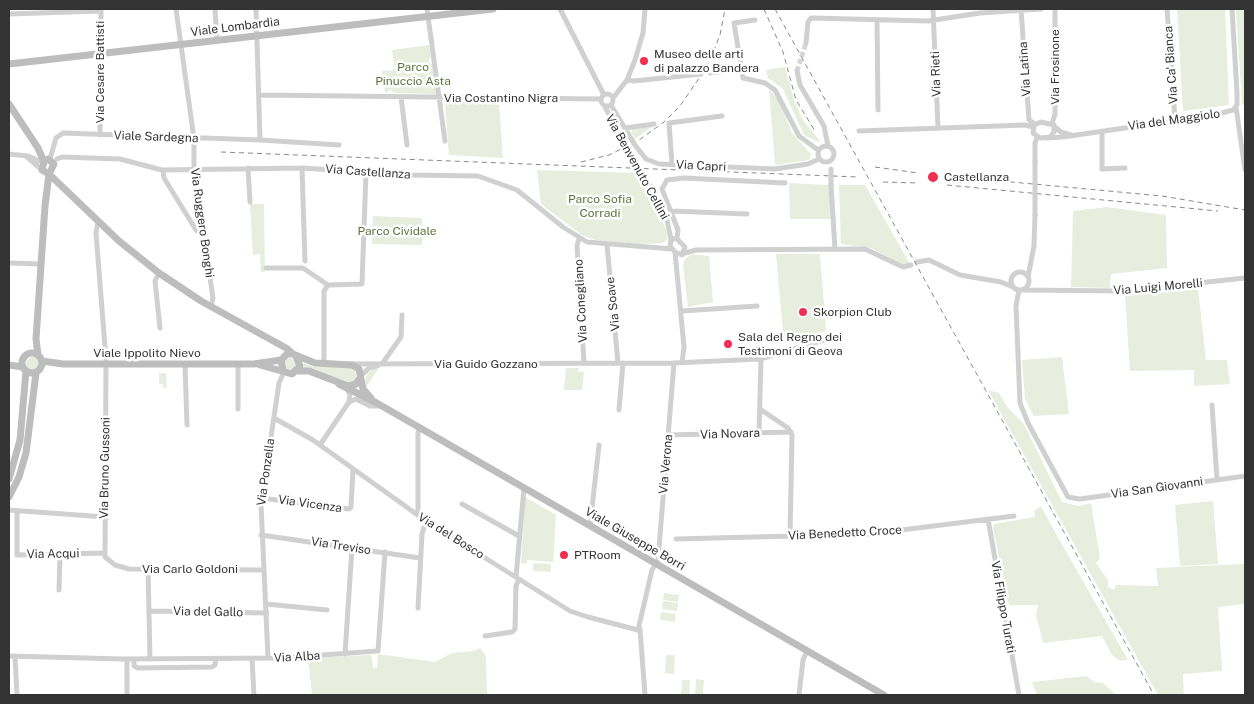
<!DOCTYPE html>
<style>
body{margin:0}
#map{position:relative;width:1254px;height:704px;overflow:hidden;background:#fff;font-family:"Public Sans",sans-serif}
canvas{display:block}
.frame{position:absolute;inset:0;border:10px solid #333;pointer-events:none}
</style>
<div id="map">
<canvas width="1254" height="704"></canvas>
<div class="frame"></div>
</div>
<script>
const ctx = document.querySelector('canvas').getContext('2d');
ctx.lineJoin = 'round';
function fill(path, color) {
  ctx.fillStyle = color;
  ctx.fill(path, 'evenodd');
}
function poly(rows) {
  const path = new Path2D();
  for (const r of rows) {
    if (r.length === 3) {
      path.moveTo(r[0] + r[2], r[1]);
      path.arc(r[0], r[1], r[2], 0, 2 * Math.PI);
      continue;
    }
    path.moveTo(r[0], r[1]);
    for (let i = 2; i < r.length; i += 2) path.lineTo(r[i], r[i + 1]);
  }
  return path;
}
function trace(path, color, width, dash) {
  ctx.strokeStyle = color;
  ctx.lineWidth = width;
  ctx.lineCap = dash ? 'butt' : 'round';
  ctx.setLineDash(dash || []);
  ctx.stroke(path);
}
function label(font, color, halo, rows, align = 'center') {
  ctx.font = font + ' "Public Sans",sans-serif';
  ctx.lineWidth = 5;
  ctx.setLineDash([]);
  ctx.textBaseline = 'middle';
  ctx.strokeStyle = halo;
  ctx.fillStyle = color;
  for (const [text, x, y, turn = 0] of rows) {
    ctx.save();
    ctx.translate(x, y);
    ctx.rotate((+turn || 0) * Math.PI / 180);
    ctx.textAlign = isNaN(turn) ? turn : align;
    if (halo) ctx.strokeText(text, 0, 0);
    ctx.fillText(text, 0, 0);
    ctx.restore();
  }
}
const green = poly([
 [1177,9,1225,9,1229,105,1183,111],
 [1236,9,1245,9,1245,104,1242,105],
 [429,45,431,56,428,62,432,64,436,94,395,93,390,90,385,93,382,71,395,70,392,50],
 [785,67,795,103,803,120,820,141,818,142,804,135,783,89,768,78,766,70],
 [769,89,780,102,792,133,811,154,809,160,775,165],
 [445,102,499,102,503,158,449,155],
 [653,126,635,139,631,132,633,129],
 [537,170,637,173,658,210,666,230,667,240,662,243,640,244,595,240,582,235,541,204],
 [789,183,829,185,831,219,790,219],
 [839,185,865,185,910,264,903,265,871,248,841,244],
 [250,204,264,204,265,272,261,272,260,254,253,255],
 [1107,207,1166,215,1167,268,1111,274,1110,288,1071,287,1073,211],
 [373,216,422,218,422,245,372,244],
 [692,254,709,256,713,302,688,307,683,265,685,259],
 [776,254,820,254,826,331,784,343],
 [1198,289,1206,360,1227,360,1230,384,1194,386,1194,370,1130,371,1125,296],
 [33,364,7],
 [1062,357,1069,414,1034,416,1025,399,1022,360],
 [290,364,6],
 [304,363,314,367,349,367,355,371,356,377,355,381,349,383,304,368],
 [379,368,366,387,365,381,367,374,373,369],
 [566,368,579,368,578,371,584,372,582,390,564,390],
 [159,373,166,373,167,388,163,388,163,384,159,384],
 [988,390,999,393,1008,408,1024,424,1062,502,1079,506,1091,503,1100,558,1096,563,1108,580,1108,587,1114,590,1116,585,1158,586,1156,568,1245,564,1245,604,1218,607,1222,671,1183,674,1184,695,1158,695],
 [525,497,556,515,553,562,527,560,527,564,521,563],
 [1213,501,1218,564,1180,566,1175,505],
 [1041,506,1050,523,1128,660,1120,661,1112,655,1102,636,1043,643,1036,615,1038,605,1009,605,993,528,994,524,1035,517,1034,511],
 [533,563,551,564,551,572,533,571],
 [664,593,679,595,678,602,663,600],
 [663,601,678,603,677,611,662,609],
 [661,612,676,614,675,622,660,620],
 [480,648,486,656,487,695,312,695,308,658,371,655,373,667,377,668,378,654,435,662,452,653,473,651],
 [666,655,675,655,674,674,665,673],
 [1086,676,1095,682,1103,683,1116,695,1037,695,1032,682],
 [696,679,704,680,703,695,695,695],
 [682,680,690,680,689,695,681,695]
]);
const streetTunnel = poly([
 [797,71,806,43]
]);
const street = poly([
 [176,9,194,139,194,168,213,298,211,307],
 [215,9,217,41],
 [427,9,445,141],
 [560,9,604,95],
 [933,9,938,128],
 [1167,9,1175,120],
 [1021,10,1029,120,1035,124],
 [9,14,101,11],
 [755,20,734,23,743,78,765,83,775,90,799,136,818,150],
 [877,20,878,110],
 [806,43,808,22,811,18,928,21,980,13,1041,9],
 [797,71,800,85,824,126,828,146],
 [710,73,741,69],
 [627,80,634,81,701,74],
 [607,100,6],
 [260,95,601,99],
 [401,97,407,145],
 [613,98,627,80,635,60,643,33,645,9],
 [611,105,632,140],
 [605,107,623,140],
 [1236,107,1245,170],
 [1041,122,1054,125,1054,132,1050,137,1040,138,1033,133,1034,125,1041,122],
 [1052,124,1055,114,1055,9],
 [1055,127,1061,132,1071,135],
 [625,128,654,124],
 [859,131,1025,125,1033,127],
 [1102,131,1102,169,1125,168],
 [100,135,101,9],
 [1047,138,1063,137,1214,115,1233,110,1237,105,1237,93,1232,9],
 [261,140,339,145],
 [635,145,646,159,659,164,775,169,808,164,819,159],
 [826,154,8],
 [9,154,28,156,44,163],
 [27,157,42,170],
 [50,159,56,138,63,133,260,140,256,9],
 [57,159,62,157,120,159,162,170,302,168,411,175,478,176,517,190,563,227,587,242,672,249],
 [1035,162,1035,143,1037,137],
 [672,164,669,123,722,116],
 [248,168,250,202],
 [302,168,305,261],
 [163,170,164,178,196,230,203,234],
 [831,185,835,249],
 [654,193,667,220,671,240],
 [672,211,747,214],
 [98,221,96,233,106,360,105,557,115,565,129,569,263,570],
 [579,238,577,246,584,363],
 [676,238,685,247,682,255,675,252,670,246,671,240,676,238],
 [677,238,678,230,662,189,667,180,684,178,785,183],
 [607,245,618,363],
 [675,252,684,347,682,363],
 [685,253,696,250,865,249,903,267,911,265],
 [917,262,929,260,960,275,1001,282,1013,287],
 [9,263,41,264],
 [266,268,303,268,328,285,362,284,366,172],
 [1020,281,9],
 [159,273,155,281,160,328],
 [1028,277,1034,246,1035,215],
 [1019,290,1016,306,1020,403,1028,423,1068,497,1080,499,1245,476],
 [1022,290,1123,291,1245,278],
 [682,311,757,306],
 [185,364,187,425],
 [324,364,324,291,328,285],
 [351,364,674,363,760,359,834,337],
 [382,364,401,337,402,315],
 [361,376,369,368,379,365],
 [349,402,356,399,370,406,381,406],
 [1212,405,1217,479],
 [238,409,238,364],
 [760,409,788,428,792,435,790,537],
 [619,410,623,363],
 [274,418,313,440,426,521,570,611,588,617,638,630,652,570,658,560,674,363],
 [759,433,761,359],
 [668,435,791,432],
 [320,445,349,402,350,395,347,389],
 [261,498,349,509,351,507,353,470],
 [462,504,519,536],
 [9,510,105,517],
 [17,511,17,555,104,553],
 [418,511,418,433,420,427],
 [988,519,1019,695],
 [590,526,599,445],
 [261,535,420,558],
 [676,539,869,534,1014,516],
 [148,569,150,659],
 [516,577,524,488],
 [59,590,60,554],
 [266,604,327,610],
 [418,608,422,534,426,521],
 [149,611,267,613],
 [640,629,645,695],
 [485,636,512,632,515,629,516,586,519,579],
 [345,654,352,548],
 [9,656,123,659,280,658,378,651,385,552],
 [15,656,17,695],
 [268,658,261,504,279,383,284,372],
 [127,659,127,695],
 [134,659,134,666,138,668,212,667,215,665,216,659],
 [252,659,254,695],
 [799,695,803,660,807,651]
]);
const secondary = poly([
 [9,64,493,9],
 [9,104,38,148,44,162],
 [49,174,119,241,159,273,201,301,286,348,293,354],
 [32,363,10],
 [38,355,36,339,45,206,49,174,54,164,48,159,44,162,42,170,49,174],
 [42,361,63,364,254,364,281,360],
 [9,365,23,367],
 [260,365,292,374,300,366,296,356],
 [283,371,281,360,287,354,293,354,315,363,352,365,359,369,363,389,371,398],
 [297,371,309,371,348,386,356,384,360,378],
 [339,384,375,402,884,695],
 [9,479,20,440,26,371],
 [9,497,19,477,26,453,36,373]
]);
const rail = poly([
 [764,9,783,52,796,100,815,131],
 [775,9,1154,695],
 [221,152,859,177],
 [581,162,609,155,639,140,664,122,680,106,708,65,720,35,725,9],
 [875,167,918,173],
 [947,176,1162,196,1245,210],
 [883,182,918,183],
 [947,185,1218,211]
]);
const streetBridge = poly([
 [623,140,654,193],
 [632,140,635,145],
 [1035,162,1035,215],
 [831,169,831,185]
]);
const markers = [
 [644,61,5,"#f12e53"],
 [933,177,6,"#f12e53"],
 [803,312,5,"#f12e53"],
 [728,344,5,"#f12e53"],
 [564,555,5,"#f12e53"]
];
const streetNames = [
 ["Viale Lombardia",235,27,-7],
 ["Via Ca' Bianca",1171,65,-94],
 ["Via Frosinone",1055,67,-90],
 ["Via Latina",1025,69,-94],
 ["Via Cesare Battisti",100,72,-90],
 ["Via Rieti",936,74,-92],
 ["Via Costantino Nigra",501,98],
 ["Via del Maggiolo",1174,120,-8],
 ["Viale Sardegna",156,137,2],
 ["Via Capri",701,166,3],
 ["Via Benvenuto Cellini",637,167,61],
 ["Via Castellanza",368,172,4],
 ["Via Ruggero Bonghi",202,223,82],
 ["Via Luigi Morelli",1158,287,-5],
 ["Via Conegliano",581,301,-93],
 ["Via Soave",613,304,-96],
 ["Viale Ippolito Nievo",147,353],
 ["Via Guido Gozzano",486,364],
 ["Via Novara",730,434,-2],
 ["Via Verona",666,464,-85],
 ["Via Bruno Gussoni",105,468,-89],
 ["Via Ponzella",266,472,-82],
 ["Via San Giovanni",1157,488,-8],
 ["Via Vicenza",310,504,8],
 ["Via Benedetto Croce",845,533,-3],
 ["Via del Bosco",451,536,32],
 ["Viale Giuseppe Borri",635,539,30],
 ["Via Treviso",341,546,9],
 ["Via Acqui",53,554,-1],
 ["Via Carlo Goldoni",190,569],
 ["Via Filippo Turati",1003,607,80],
 ["Via del Gallo",208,612,1],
 ["Via Alba",297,657,-3]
];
const poiNames = [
 ["Museo delle arti",654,54],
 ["di palazzo Bandera",654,68],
 ["Castellanza",944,177],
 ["Skorpion Club",813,312],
 ["Sala del Regno dei",738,337],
 ["Testimoni di Geova",738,351],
 ["PTRoom",574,555]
];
const parkNames = [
 ["Parco",413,67],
 ["Pinuccio Asta",413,81],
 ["Parco Sofia",600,199],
 ["Corradi",600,213],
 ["Parco Cividale",397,231]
];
fill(green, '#e8eede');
trace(streetTunnel, '#d6d6d6', 5, [5, 2.5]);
trace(street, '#d0d0d0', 5);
trace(secondary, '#bdbdbd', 7);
trace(rail, '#888', 1, [5, 4]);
trace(streetBridge, '#d0d0d0', 5);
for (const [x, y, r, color] of markers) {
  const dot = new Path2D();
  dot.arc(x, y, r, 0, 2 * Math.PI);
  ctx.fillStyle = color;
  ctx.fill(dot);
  trace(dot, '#fff', 2);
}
label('12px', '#333', '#fff', streetNames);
label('12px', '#333', '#fff', poiNames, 'left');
label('12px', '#5c733c', '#fff', parkNames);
</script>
